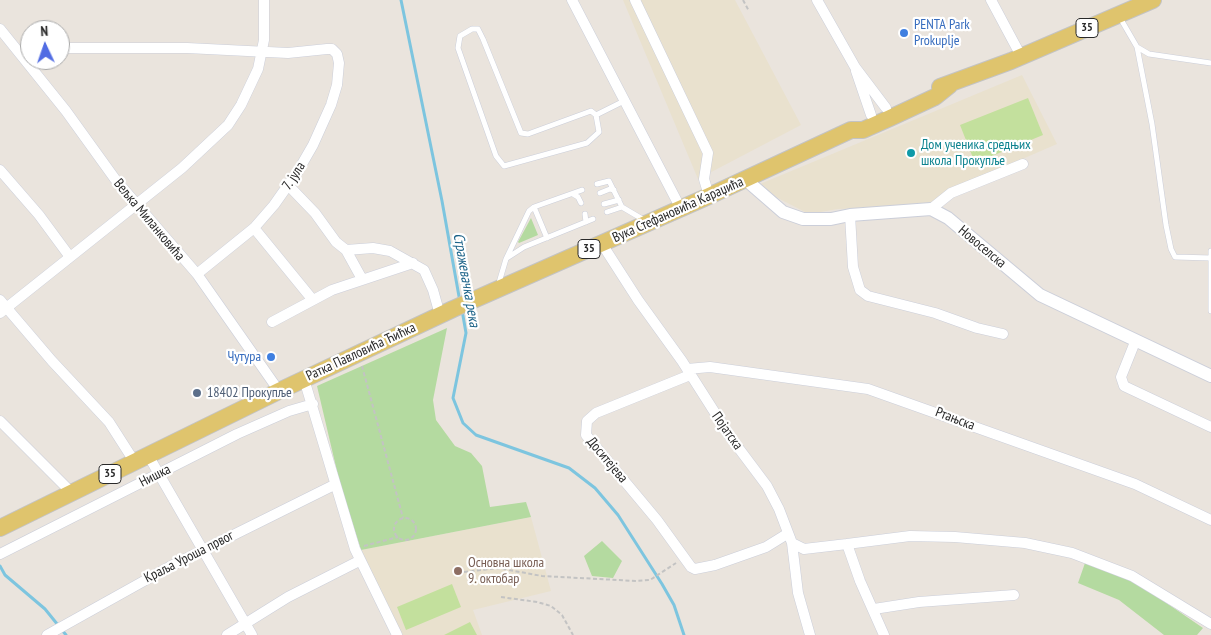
<!DOCTYPE html>
<meta charset="utf-8">
<style>
body{margin:0}
#map{position:relative;width:1211px;height:635px;overflow:hidden;background:#eae4dd;font-family:"PT Sans Narrow",sans-serif}
canvas{display:block}
.north{position:absolute;left:20px;top:20px;width:50px;height:50px;box-sizing:border-box;background:#fff;border:1px solid #a9a9a9;border-radius:50%;rotate:357deg;font-size:14px;font-weight:700;line-height:20px;text-align:center;color:#292929}
.north::after{content:'';display:block;margin:auto;width:18px;height:22px;background:#516ce3;clip-path:polygon(50% 0,100% 100%,50% 72%,0 100%)}
</style>
<div id="map">
<canvas width="1211" height="635"></canvas>
<div class="north">N</div>
</div>
<script>
const ctx = document.querySelector('canvas').getContext('2d');
ctx.lineJoin = 'round';
function fill(path, color) {
  ctx.fillStyle = color;
  ctx.fill(path, 'evenodd');
}
function poly(rows) {
  const path = new Path2D();
  for (const r of rows) {
    if (r.length === 3) {
      path.moveTo(r[0] + r[2], r[1]);
      path.arc(r[0], r[1], r[2], 0, 2 * Math.PI);
      continue;
    }
    path.moveTo(r[0], r[1]);
    for (let i = 2; i < r.length; i += 2) path.lineTo(r[i], r[i + 1]);
  }
  return path;
}
function trace(path, color, width, dash) {
  ctx.strokeStyle = color;
  ctx.lineWidth = width;
  ctx.lineCap = dash ? 'butt' : 'round';
  ctx.setLineDash(dash || []);
  ctx.stroke(path);
}
function label(font, color, halo, rows, align = 'center') {
  ctx.font = font + ' "PT Sans Narrow",sans-serif';
  ctx.lineWidth = 4.5;
  ctx.setLineDash([]);
  ctx.textBaseline = 'middle';
  ctx.strokeStyle = halo;
  ctx.fillStyle = color;
  for (const [text, x, y, turn = 0] of rows) {
    ctx.save();
    ctx.translate(x, y);
    ctx.rotate((+turn || 0) * Math.PI / 180);
    ctx.textAlign = isNaN(turn) ? turn : align;
    if (halo) ctx.strokeText(text, 0, 0);
    ctx.fillText(text, 0, 0);
    ctx.restore();
  }
}
const education = poly([
 [623,0,735,0,801,125,698,179],
 [1022,75,1057,144,960,186,932,205,838,209,809,214,768,193,760,184],
 [531,517,551,591,473,610,482,635,403,635,382,597,361,550]
]);
const green = poly([
 [531,218,538,235,519,243,518,242],
 [447,328,433,400,436,420,455,446,471,453,482,466,490,507,526,502,531,517,361,550,340,484,317,386],
 [602,541,622,561,613,578,592,576,584,556],
 [1085,563,1130,578,1203,628,1197,635,1164,635,1119,600,1078,583]
]);
const pitch = poly([
 [1028,98,1043,135,975,163,960,125],
 [452,584,461,607,406,630,397,607],
 [470,622,477,635,444,635]
]);
const stream = poly([
 [401,0,442,201,460,302],
 [462,310,466,333,453,398,463,423,476,435,569,468,595,488,618,515,662,584,674,605,684,635],
 [0,566,5,575,45,609,66,635]
]);
const path = poly([
 [743,0,749,11],
 [362,366,403,518],
 [405,529,11],
 [364,546,398,537],
 [464,572,498,568,542,576,636,581,650,580,676,563],
 [501,597,537,602,551,606,562,615,573,635]
]);
const service = poly([
 [1119,16,1137,47,1149,54,1211,63],
 [472,29,478,29,483,39,521,133,528,134,591,111,596,115,599,132,587,143,504,166,496,156,458,48,460,36,472,29],
 [1137,47,1152,124,1166,225,1171,249,1175,257,1211,258],
 [596,115,624,101],
 [597,184,609,181,622,207,644,220],
 [600,193,610,189,614,190],
 [573,194,578,197,581,203],
 [604,204,619,200],
 [534,207,547,238],
 [607,212,622,207],
 [585,214,586,222],
 [1211,251,1211,311],
 [507,258,524,247,593,219],
 [498,286,506,259,529,211,534,207,582,190]
]);
const minor = poly([
 [572,0,681,209],
 [635,0,708,153,704,179,709,196],
 [817,0,855,67,886,108],
 [991,0,1021,56],
 [0,29,66,111,115,179,197,274,279,391],
 [60,48,187,48,288,53,327,49,332,49,337,54,339,63,337,85,331,105,313,145,298,171,274,205,254,228,197,274],
 [856,71,871,115],
 [0,170,39,215,70,257],
 [288,185,315,213,336,242,346,250,373,248,390,251,424,270,433,290,440,315],
 [931,209,951,193,1023,164],
 [850,215,853,267,860,290,868,296,935,313,977,328,1003,334],
 [254,228,312,299],
 [602,244,638,300,682,361,731,438,767,486,779,509,792,543,798,593,810,635],
 [346,250,362,279],
 [0,300,52,361,109,422,134,461],
 [0,313,182,168,228,125,241,105,258,69,264,40,264,0],
 [272,322,332,290,413,263],
 [1135,342,1121,377,1124,386,1211,427],
 [687,369,710,367,868,389,1135,484,1211,520],
 [690,375,596,413,587,421,586,435,657,520,691,567,695,569,715,565,766,547,787,534],
 [304,379,355,549,397,635],
 [0,421,72,493],
 [148,455,252,635],
 [792,543,804,549,847,544,860,581,884,635],
 [847,544,910,536,955,537,1025,543,1072,553,1132,576,1211,624],
 [0,554,237,434,289,411,313,404],
 [874,609,919,602,1014,595],
 [47,635,169,567,334,485],
 [227,635,288,597,359,561]
]);
const tertiary = poly([
 [745,179,783,212,803,219,831,219,850,215,931,209,948,218,1040,295,1211,376]
]);
const primary = poly([
 [940,87,1011,61,1153,0],
 [0,528,279,391,453,309,709,196,851,130,863,130,890,118,935,97,950,85]
]);
const markers = [
 [904,33,5,"#3f7fe0"],
 [911,153,5,"#0f9aa8"],
 [271,357,5,"#3f7fe0"],
 [197,393,5,"#5c6f8a"],
 [458,571,5,"#8d6e63"]
];
const shields = [
 [1087,28,22],
 [589,249,22],
 [110,474,22]
];
const shieldNames = [
 ["35",1087,28],
 ["35",589,249],
 ["35",110,474]
];
const shopNames = [
 ["PENTA Park",914,25],
 ["Prokuplje",914,41],
 ["Чутура",261,357,"right"]
];
const cultureNames = [
 ["Дом ученика средњих",921,145],
 ["школа Прокупље",921,161]
];
const streetNames = [
 ["7. јула",294,176,-57],
 ["Вука Стефановића Караџића",678,210,-24],
 ["Вељка Миланковића",149,220,50],
 ["Новоселска",982,247,40],
 ["Ратка Павловића Ћићка",361,352,-25],
 ["Ртањска",955,419,21],
 ["Појатска",727,431,55],
 ["Доситејева",607,460,50],
 ["Нишка",155,476,-27],
 ["Краља Уроша првог",189,557,-27]
];
const serviceNames = [
 ["18402 Прокупље",207,393]
];
const educationNames = [
 ["Основна школа",468,563],
 ["9. октобар",468,579]
];
const waterNames = [
 ["Стражевачка река",466,280,80]
];
fill(education, '#e9e1ce');
fill(green, '#b4daa0');
fill(pitch, '#c3e09d');
trace(stream, '#7dc5df', 3);
trace(service, '#cbced9', 6);
trace(minor, '#cbced9', 11);
trace(tertiary, '#cbced9', 14);
trace(primary, '#c3c3c3', 18);
trace(path, '#c3c3c3', 2, [4, 2.5]);
trace(service, '#fff', 5);
trace(minor, '#fff', 10);
trace(tertiary, '#fff', 12);
trace(primary, '#dfc46d', 16);
for (const [x, y, r, color] of markers) {
  const dot = new Path2D();
  dot.arc(x, y, r, 0, 2 * Math.PI);
  ctx.fillStyle = color;
  ctx.fill(dot);
  trace(dot, '#fff', 2);
}
for (const [x, y, w] of shields) {
  const box = new Path2D();
  box.roundRect(x - w / 2, y - 9.5, w, 19, 4);
  ctx.fillStyle = '#fff';
  ctx.fill(box);
  trace(box, '#292929', 1);
}
label('bold 12px', '#292929', null, shieldNames);
label('14px', '#366cbe', '#fff', shopNames, 'left');
label('14px', '#0d838f', '#fff', cultureNames, 'left');
label('14px', '#292929', '#fff', streetNames);
label('14px', '#4e5e75', '#fff', serviceNames, 'left');
label('14px', '#785e54', '#fff', educationNames, 'left');
label('italic 15px', '#1e6489', '#fff', waterNames);
</script>
